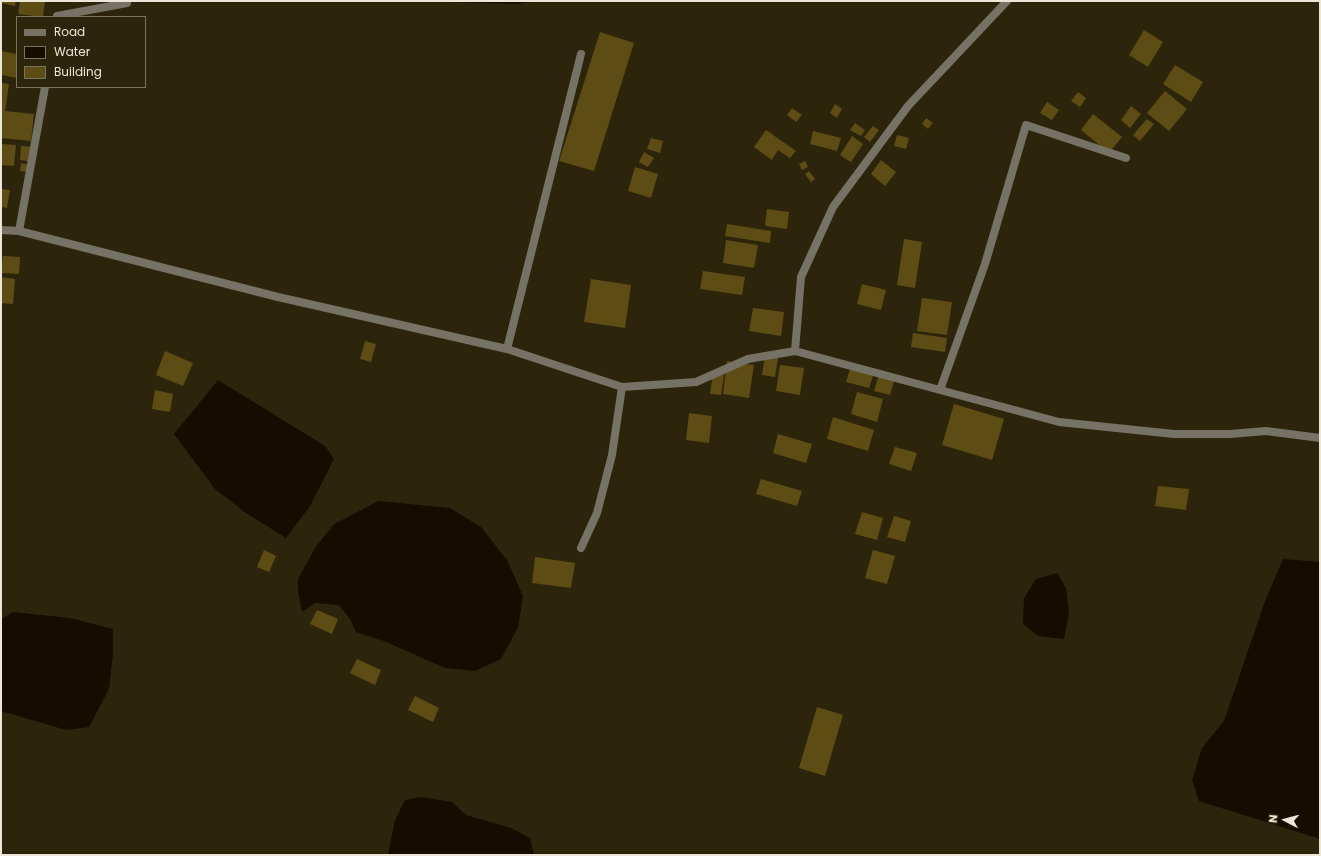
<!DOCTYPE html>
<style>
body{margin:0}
#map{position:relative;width:1321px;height:856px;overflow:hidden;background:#2d250b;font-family:Poppins,sans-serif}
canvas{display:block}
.frame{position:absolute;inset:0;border:2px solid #ece7d8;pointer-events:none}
.legend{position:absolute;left:16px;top:16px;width:130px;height:72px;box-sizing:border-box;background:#2d250b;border:1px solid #79735d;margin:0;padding:5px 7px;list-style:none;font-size:12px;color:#ece7d8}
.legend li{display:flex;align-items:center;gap:8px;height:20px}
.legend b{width:20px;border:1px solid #79735d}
.north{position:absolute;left:1265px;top:800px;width:40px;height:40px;-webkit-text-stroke:3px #2d250b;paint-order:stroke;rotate:276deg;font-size:11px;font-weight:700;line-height:16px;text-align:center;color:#ece7d8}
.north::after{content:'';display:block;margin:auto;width:14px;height:18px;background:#ece7d8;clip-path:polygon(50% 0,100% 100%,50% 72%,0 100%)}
</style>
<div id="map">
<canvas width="1321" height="856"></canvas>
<div class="frame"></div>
<ul class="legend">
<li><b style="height:5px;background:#767265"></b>Road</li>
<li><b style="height:11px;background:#160d00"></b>Water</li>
<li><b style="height:11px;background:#5d4c14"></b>Building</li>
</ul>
<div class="north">N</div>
</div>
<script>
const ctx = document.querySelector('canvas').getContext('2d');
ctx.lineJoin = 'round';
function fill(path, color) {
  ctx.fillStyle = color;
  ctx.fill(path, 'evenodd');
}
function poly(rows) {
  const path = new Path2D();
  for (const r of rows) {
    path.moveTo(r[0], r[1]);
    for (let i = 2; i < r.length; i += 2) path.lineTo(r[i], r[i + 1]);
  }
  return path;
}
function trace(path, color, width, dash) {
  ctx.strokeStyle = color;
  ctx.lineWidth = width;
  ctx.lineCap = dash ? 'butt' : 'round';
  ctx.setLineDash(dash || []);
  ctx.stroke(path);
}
const water = poly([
 [410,1,540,1,516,4],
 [218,380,325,446,334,459,310,506,286,538,246,513,215,489,174,434],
 [379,501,450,508,481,527,507,560,523,596,518,628,501,659,475,671,445,668,384,641,356,632,350,619,339,605,315,603,302,612,298,591,298,579,315,548,334,524],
 [1283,559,1320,562,1320,839,1199,801,1192,780,1202,748,1224,721,1265,601],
 [1057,573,1066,588,1069,614,1064,639,1038,636,1023,624,1024,598,1036,579],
 [13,612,70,618,113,629,113,654,109,689,89,727,66,730,1,711,1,619],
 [421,797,452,802,466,815,511,828,530,838,534,855,388,855,395,820,405,800]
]);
const building = poly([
 [1,1,16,1,15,6,1,3],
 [20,1,45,1,43,17,18,14],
 [1144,30,1163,42,1148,67,1129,55],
 [600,32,634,43,594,171,559,161],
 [1,51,17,54,17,78,1,75],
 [1175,65,1203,82,1191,102,1163,84],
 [1,83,9,84,5,111,34,114,31,141,1,138],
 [1165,91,1187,109,1169,131,1147,113],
 [1078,92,1086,98,1080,107,1071,101],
 [1047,102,1059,110,1052,120,1040,113],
 [835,104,842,109,837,118,830,113],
 [1131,106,1141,114,1130,128,1121,120],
 [792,108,802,115,796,122,787,115],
 [1093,114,1122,137,1109,153,1081,130],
 [926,118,933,123,928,129,922,124],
 [1147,119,1154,124,1140,141,1133,135],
 [855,123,865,130,861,136,850,130],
 [873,126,879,130,870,142,864,137],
 [766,130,796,151,790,158,778,150,772,160,754,147],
 [813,131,841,138,837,151,810,144],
 [897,135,909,138,906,149,894,146],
 [852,136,863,144,851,162,840,155],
 [651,138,663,141,660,153,647,149],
 [2,144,16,145,14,166,1,165],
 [21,146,37,147,35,162,20,160],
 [644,152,654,158,648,167,639,162],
 [881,160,896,172,885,186,871,174],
 [805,161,808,167,802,170,799,164],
 [21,163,34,166,33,173,20,171],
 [635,167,658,174,651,198,628,191],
 [809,171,815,179,811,182,805,174],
 [1,189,10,190,7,208,1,207],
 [767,209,789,212,787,229,765,226],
 [727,224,771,231,770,243,725,236],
 [904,239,922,242,915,288,897,285],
 [726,240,758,245,754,268,723,263],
 [3,256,20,257,19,274,1,273],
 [703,271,745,277,742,295,700,289],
 [1,277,15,279,13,304,1,303],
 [591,279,631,285,625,328,584,322],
 [862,284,886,290,881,310,857,304],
 [922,298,952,302,947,335,917,331],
 [753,308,784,312,781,336,749,331],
 [913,333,947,338,945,352,911,347],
 [365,341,376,344,371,362,360,359],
 [165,351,193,363,183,386,156,375],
 [765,356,778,358,775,377,762,375],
 [727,361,754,365,749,398,723,394],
 [780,365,804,368,800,395,776,391],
 [851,366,874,373,869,388,846,382],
 [713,373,724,375,721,395,710,394],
 [879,374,895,378,890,395,874,391],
 [155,390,173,394,170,412,152,409],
 [857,392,883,399,877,422,851,414],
 [954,404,1004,419,992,460,942,445],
 [689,413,712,416,709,443,686,440],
 [833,417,874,430,868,451,827,439],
 [778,434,812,444,806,463,773,453],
 [895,447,917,453,911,471,889,464],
 [761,479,802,491,797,506,756,494],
 [1158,486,1189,489,1186,510,1155,506],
 [862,512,883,518,877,540,855,534],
 [894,516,911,521,905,542,887,537],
 [264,550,276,556,269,572,257,567],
 [873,550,895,556,887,584,865,578],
 [535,557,575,563,571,588,532,583],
 [317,610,338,619,332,634,310,624],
 [357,659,381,670,375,685,350,673],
 [415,696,439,708,433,722,408,710],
 [817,707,843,715,825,776,799,768]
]);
const street = poly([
 [57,17,57,16,127,3,127,1],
 [1,230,19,231,278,297,507,349,622,387,696,382,748,359,795,351,1059,422,1174,434,1230,434,1266,431,1320,438],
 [19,231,45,87],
 [507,349,581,54],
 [795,351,801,277,833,207,908,106,1007,1],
 [940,390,985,264,1026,125,1126,158],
 [581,548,597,513,612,455,622,387]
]);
fill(water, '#160d00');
fill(building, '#5d4c14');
trace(street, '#767265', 8);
</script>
